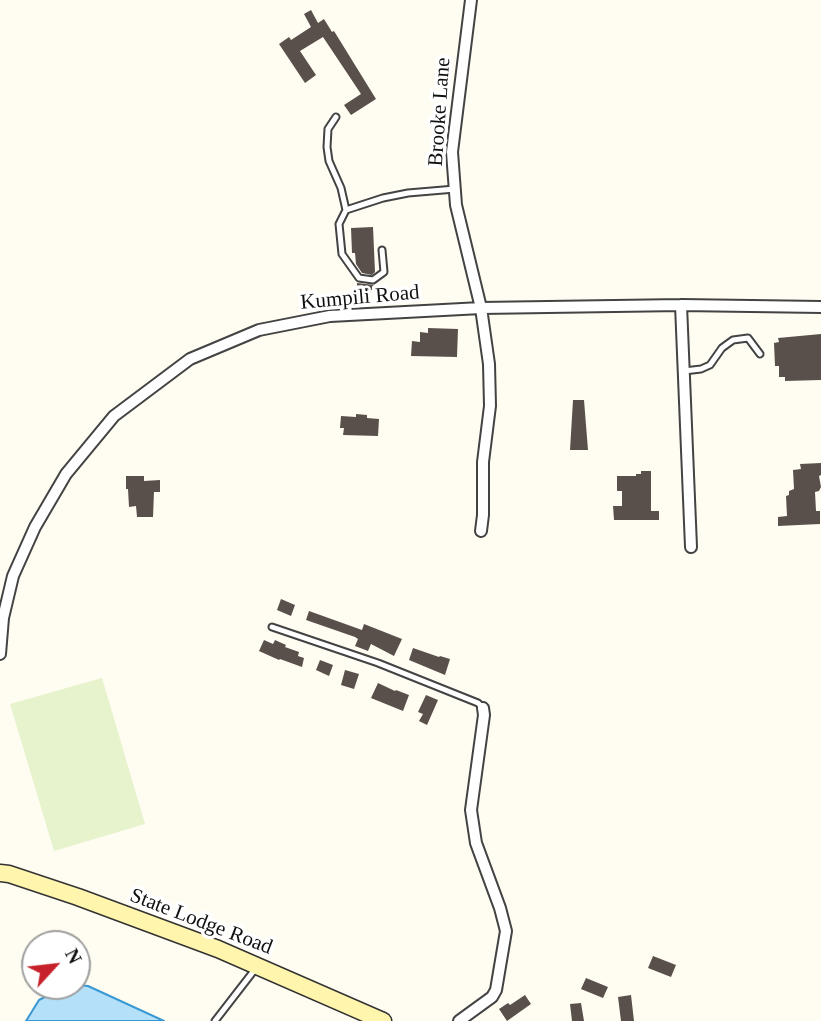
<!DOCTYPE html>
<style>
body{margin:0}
#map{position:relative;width:821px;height:1021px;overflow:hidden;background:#fffcf2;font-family:"Times New Roman",serif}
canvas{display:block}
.north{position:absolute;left:21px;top:930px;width:70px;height:70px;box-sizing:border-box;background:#fff;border:2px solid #9f9f9f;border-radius:50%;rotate:63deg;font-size:19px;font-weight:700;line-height:28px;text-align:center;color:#101010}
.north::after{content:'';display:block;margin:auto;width:24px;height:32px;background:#c7212b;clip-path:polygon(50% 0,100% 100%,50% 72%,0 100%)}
</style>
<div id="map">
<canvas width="821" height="1021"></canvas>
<div class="north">N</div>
</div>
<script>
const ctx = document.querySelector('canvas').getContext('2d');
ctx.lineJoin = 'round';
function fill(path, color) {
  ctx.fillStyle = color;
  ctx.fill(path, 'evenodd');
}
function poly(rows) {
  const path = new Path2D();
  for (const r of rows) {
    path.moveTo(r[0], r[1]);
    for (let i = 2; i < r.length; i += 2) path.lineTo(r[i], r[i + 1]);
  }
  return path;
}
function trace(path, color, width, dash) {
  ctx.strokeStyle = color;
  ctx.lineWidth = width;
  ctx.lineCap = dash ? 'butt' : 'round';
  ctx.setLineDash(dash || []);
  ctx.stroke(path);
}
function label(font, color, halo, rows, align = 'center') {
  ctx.font = font + ' "Times New Roman",serif';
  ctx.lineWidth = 7;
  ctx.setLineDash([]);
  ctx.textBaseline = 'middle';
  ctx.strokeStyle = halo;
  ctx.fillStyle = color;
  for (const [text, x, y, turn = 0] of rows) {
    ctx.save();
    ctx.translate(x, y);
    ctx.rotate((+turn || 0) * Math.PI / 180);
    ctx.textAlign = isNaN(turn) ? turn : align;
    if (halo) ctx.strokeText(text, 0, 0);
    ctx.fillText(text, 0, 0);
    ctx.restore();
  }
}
const pitch = poly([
 [102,678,145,824,54,851,10,704]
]);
const water = poly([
 [77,985,88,986,164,1021,26,1021,39,1000,62,988,77,985]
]);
const building = poly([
 [311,10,318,23,324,19,332,32,334,31,376,99,351,115,344,105,361,94,323,37,300,51,316,75,305,83,279,44,289,37,291,40,311,27,304,14],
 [373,227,375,272,372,275,362,273,356,264,355,253,352,253,351,228],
 [357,283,375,285,375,290,371,290,371,294,357,294],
 [428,328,458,329,457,357,411,356,412,341,420,342,420,332,428,333],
 [821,334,821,380,785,381,785,377,779,377,779,366,775,366,774,343,779,342,778,338],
 [573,400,584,400,588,450,570,450],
 [356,414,367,415,367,418,379,419,378,436,343,435,344,428,340,428,341,416,356,417],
 [821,463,821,475,819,476,821,487,819,491,815,492,816,511,820,511,820,524,778,526,778,517,787,516,786,496,789,495,789,491,794,489,793,470,801,469,800,464],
 [641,471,651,471,651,511,659,511,659,520,614,520,613,506,622,506,622,491,617,491,617,476,636,476,636,474,641,474],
 [126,476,144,476,144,481,160,480,160,492,154,492,153,517,137,517,136,506,129,507,128,489,126,489],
 [281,599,295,605,291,616,277,610],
 [309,611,362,630,364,624,402,639,394,656,371,644,368,651,355,646,358,639,355,637,306,620],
 [264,640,273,644,275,640,286,645,285,647,299,652,298,656,304,658,302,667,280,659,279,660,259,651],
 [413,648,439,657,440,656,450,659,445,675,409,660],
 [320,660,333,665,329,676,316,670],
 [345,670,359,674,354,689,341,685],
 [378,683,395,691,396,690,409,695,403,711,371,698],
 [426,695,438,700,427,725,419,721,423,714,418,712],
 [653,956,676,965,671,977,648,968],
 [586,978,608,987,603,998,581,989],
 [525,995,531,1004,507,1021,499,1009,508,1003,510,1005],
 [631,995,634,1021,621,1021,618,997],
 [581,1003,584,1021,572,1021,570,1004]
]);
const lane = poly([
 [336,117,328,129,327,147,329,161,341,188,346,210],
 [382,250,384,272,373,280,359,278,342,254,339,224,346,210,383,198,408,193,455,189],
 [684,371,701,369,710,365,722,348,733,340,748,338,760,354],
 [272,627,378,663,478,703,483,708],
 [215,1021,256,968]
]);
const street = poly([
 [471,0,452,152,456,205,481,308,489,364,490,406,483,462,483,515,481,531],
 [681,305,691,547],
 [0,654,3,618,13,576,35,527,66,474,114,416,190,359,259,330,330,316,481,308,681,305,821,307],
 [459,1021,492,997,496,990,506,931,500,908,476,843,471,810,484,715,483,708]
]);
const secondary = poly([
 [0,873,9,874,78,897,218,949,383,1021]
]);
const streetNames = [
 ["Brooke Lane",440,112,-86],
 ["Kumpili Road",360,298,-5],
 ["State Lodge Road",201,922,21]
];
fill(pitch, '#e6f3cc');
fill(water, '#b4e0f9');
trace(water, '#3898d3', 2);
fill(building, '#59504b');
trace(lane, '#434343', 9);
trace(street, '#434343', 14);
trace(secondary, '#323232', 19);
trace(lane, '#fff', 5);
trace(street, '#fff', 10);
trace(secondary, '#fff5ad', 16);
label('21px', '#101010', '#fff', streetNames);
</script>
